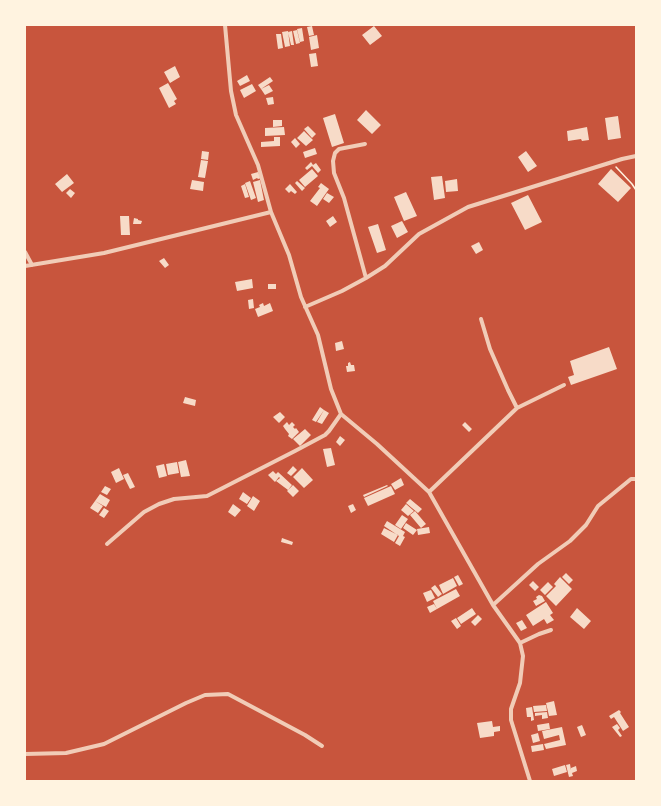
<!DOCTYPE html>
<style>
body{margin:0}
#map{position:relative;width:661px;height:806px;overflow:hidden;background:#c8553d;font-family:"DejaVu Sans",sans-serif}
canvas{display:block}
.frame{position:absolute;inset:0;border:26px solid #fff3e0;pointer-events:none}
</style>
<div id="map">
<canvas width="661" height="806"></canvas>
<div class="frame"></div>
</div>
<script>
const ctx = document.querySelector('canvas').getContext('2d');
ctx.lineJoin = 'round';
function fill(path, color) {
  ctx.fillStyle = color;
  ctx.fill(path, 'evenodd');
}
function poly(rows) {
  const path = new Path2D();
  for (const r of rows) {
    path.moveTo(r[0], r[1]);
    for (let i = 2; i < r.length; i += 2) path.lineTo(r[i], r[i + 1]);
  }
  return path;
}
function trace(path, color, width, dash) {
  ctx.strokeStyle = color;
  ctx.lineWidth = width;
  ctx.lineCap = dash ? 'butt' : 'round';
  ctx.setLineDash(dash || []);
  ctx.stroke(path);
}
const building = poly([
 [312,26,314,35,309,36,307,27],
 [374,26,382,36,370,45,362,35],
 [302,28,304,41,300,42,297,29],
 [297,30,300,43,296,44,293,31],
 [288,31,290,46,285,47,282,32],
 [292,31,294,45,291,45,288,32],
 [276,34,281,34,283,48,278,49],
 [317,35,319,48,311,50,309,37],
 [316,53,318,66,311,67,309,54],
 [175,66,180,77,170,83,164,72],
 [247,75,250,81,240,86,237,81],
 [270,77,273,81,261,89,258,85],
 [168,83,177,99,174,101,176,104,169,108,159,88],
 [252,84,256,91,244,98,240,90],
 [269,85,273,91,265,95,261,89],
 [273,97,274,104,268,105,266,98],
 [366,110,381,125,372,134,357,120],
 [335,114,344,143,332,147,323,118],
 [618,116,621,138,608,140,605,118],
 [273,120,282,120,282,126,273,127],
 [308,126,316,134,312,138,304,129],
 [284,127,285,135,265,136,265,128],
 [587,127,589,140,582,141,581,139,568,141,567,131],
 [304,131,313,140,306,146,297,138],
 [274,137,280,137,280,146,261,147,261,142,274,141],
 [295,138,300,144,296,148,291,142],
 [315,148,317,154,305,158,303,152],
 [202,151,209,152,208,160,201,159],
 [526,151,537,166,528,172,518,157],
 [201,160,208,161,205,178,198,177],
 [311,162,313,165,316,163,321,170,318,173,312,166,307,170,305,168],
 [312,169,318,176,305,187,299,180],
 [611,169,631,188,618,202,598,184],
 [258,172,261,178,258,179,257,178,253,180,251,174],
 [67,174,74,183,62,192,55,184],
 [442,176,445,198,434,200,431,177],
 [457,179,458,191,446,192,445,181],
 [192,180,204,182,203,191,190,189],
 [260,180,264,200,258,202,253,182],
 [250,181,256,198,251,200,245,183],
 [297,181,305,188,302,191,295,183],
 [321,183,329,189,317,206,310,201,320,188,318,187],
 [245,184,249,197,245,198,241,186],
 [290,184,297,192,295,194,291,191,289,193,285,189],
 [70,189,75,193,71,198,66,193],
 [406,192,417,216,404,221,394,197],
 [327,193,334,197,329,203,323,199],
 [528,195,542,222,525,230,511,203],
 [120,216,129,216,130,235,121,235],
 [333,216,337,222,330,227,326,221],
 [134,218,138,219,138,220,142,221,141,224,133,224],
 [402,221,408,232,397,238,391,226],
 [378,224,386,250,377,253,368,227],
 [479,242,483,250,476,254,471,246],
 [164,258,169,265,165,268,159,261],
 [252,279,253,288,237,291,235,282],
 [268,284,276,284,276,289,268,289],
 [253,299,254,308,249,309,248,300],
 [263,303,264,306,270,303,273,311,258,317,255,309,260,307,259,305],
 [342,341,344,349,336,351,335,343],
 [609,347,617,369,571,385,568,377,574,375,570,361],
 [350,362,351,365,354,365,355,371,347,372,346,366,348,366,348,363],
 [185,397,196,400,195,406,183,403],
 [320,407,324,410,316,422,312,420],
 [324,410,329,413,322,424,317,422],
 [280,412,285,417,279,423,273,417],
 [287,422,289,425,292,422,295,425,293,427,295,429,296,428,299,432,292,439,288,436,289,434,285,429,283,426],
 [465,422,472,429,469,432,462,425],
 [305,429,311,435,300,446,293,439],
 [340,436,345,440,340,446,336,442],
 [331,448,335,465,327,467,323,449],
 [186,460,190,476,181,477,178,462],
 [177,462,179,473,168,475,166,464],
 [164,464,167,476,159,478,156,466],
 [293,466,297,470,291,476,287,473],
 [119,468,124,479,116,483,111,472],
 [302,468,313,480,304,488,293,477],
 [273,471,276,474,278,472,292,485,288,490,276,481,280,478,279,477,275,482,268,475],
 [128,473,135,487,130,489,123,475],
 [401,478,404,485,395,490,391,484],
 [293,485,299,491,293,497,287,491],
 [387,485,388,486,364,497,363,495],
 [105,486,111,489,107,495,101,492],
 [391,486,395,494,368,506,364,498],
 [243,492,251,498,247,504,239,499],
 [100,494,110,500,106,507,95,501],
 [253,496,260,501,254,511,247,506],
 [410,499,422,509,418,513,406,503],
 [95,501,103,506,98,513,90,508],
 [233,504,241,510,235,517,228,512],
 [353,504,356,510,351,513,348,506],
 [406,504,414,511,408,516,401,510],
 [104,508,109,511,104,518,99,515],
 [415,511,426,524,421,528,410,515],
 [402,515,408,519,401,529,395,525],
 [387,521,405,532,403,536,405,537,400,546,395,543,399,536,384,526],
 [406,523,417,530,413,535,403,528],
 [429,527,430,533,418,535,417,529],
 [384,528,398,535,394,542,381,534],
 [282,538,293,542,292,545,281,542],
 [566,573,573,580,569,584,562,577],
 [458,575,463,584,459,586,454,577],
 [560,577,572,589,556,606,546,596,556,586,554,584],
 [453,578,457,586,443,594,439,585],
 [533,581,539,587,535,591,529,585],
 [548,582,553,587,545,595,540,590],
 [435,585,442,594,438,597,431,588],
 [456,589,460,596,437,609,433,601],
 [431,590,435,598,427,602,423,593],
 [539,595,542,596,545,601,536,606,533,601,537,599,536,597],
 [546,602,553,613,550,615,554,620,547,624,544,619,533,626,526,615],
 [434,604,437,609,430,613,427,607],
 [472,608,476,614,461,624,457,618],
 [577,608,591,621,584,629,570,617],
 [478,615,482,619,475,626,471,622],
 [456,618,461,626,457,629,451,621],
 [522,620,527,628,521,631,516,623],
 [554,701,557,715,549,716,546,703],
 [546,705,547,711,534,712,533,706],
 [532,707,534,720,531,721,531,717,527,717,526,708],
 [619,710,621,712,620,713,629,727,623,731,614,717,611,719,609,716],
 [547,712,548,718,542,719,542,715,535,716,535,713],
 [492,721,493,727,500,726,500,731,494,732,494,736,480,738,477,723],
 [549,723,550,729,538,731,537,725],
 [617,724,620,728,618,730,622,736,620,737,612,727],
 [582,725,586,735,581,737,577,727],
 [562,727,566,745,546,749,544,744,560,740,559,735,544,739,542,731],
 [538,733,540,741,533,743,531,735],
 [543,744,544,750,532,752,531,746],
 [570,764,571,770,571,768,576,766,577,771,572,773,573,776,569,777,566,765],
 [565,765,567,772,554,776,552,769]
]);
const path = poly([
 [616,167,632,184,636,190]
]);
const minor = poly([
 [225,25,231,91,236,115,258,165,271,212,289,255,301,297,318,335,331,389,341,414,377,444,429,492,493,605,520,643,523,656,520,683,511,709,511,720,530,781],
 [365,144,339,149,335,153,333,161,334,173,344,198,366,278],
 [25,252,32,265],
 [25,266,104,253,271,212],
 [305,307,342,291,366,278,385,266,419,234,468,207,622,159,636,156],
 [481,319,490,349,508,390,517,408],
 [429,492,517,408,564,385],
 [107,544,144,512,159,504,174,499,207,496,295,451,325,435,329,431,341,414],
 [493,605,538,564,570,541,586,525,598,506,631,479,636,479],
 [520,643,539,634,551,630],
 [25,754,66,753,104,744,186,703,205,695,228,694,305,735,322,746]
]);
fill(building, '#f7dbc8');
trace(path, '#fff3e0', 1.5);
trace(minor, '#f1ccb7', 4);
</script>
